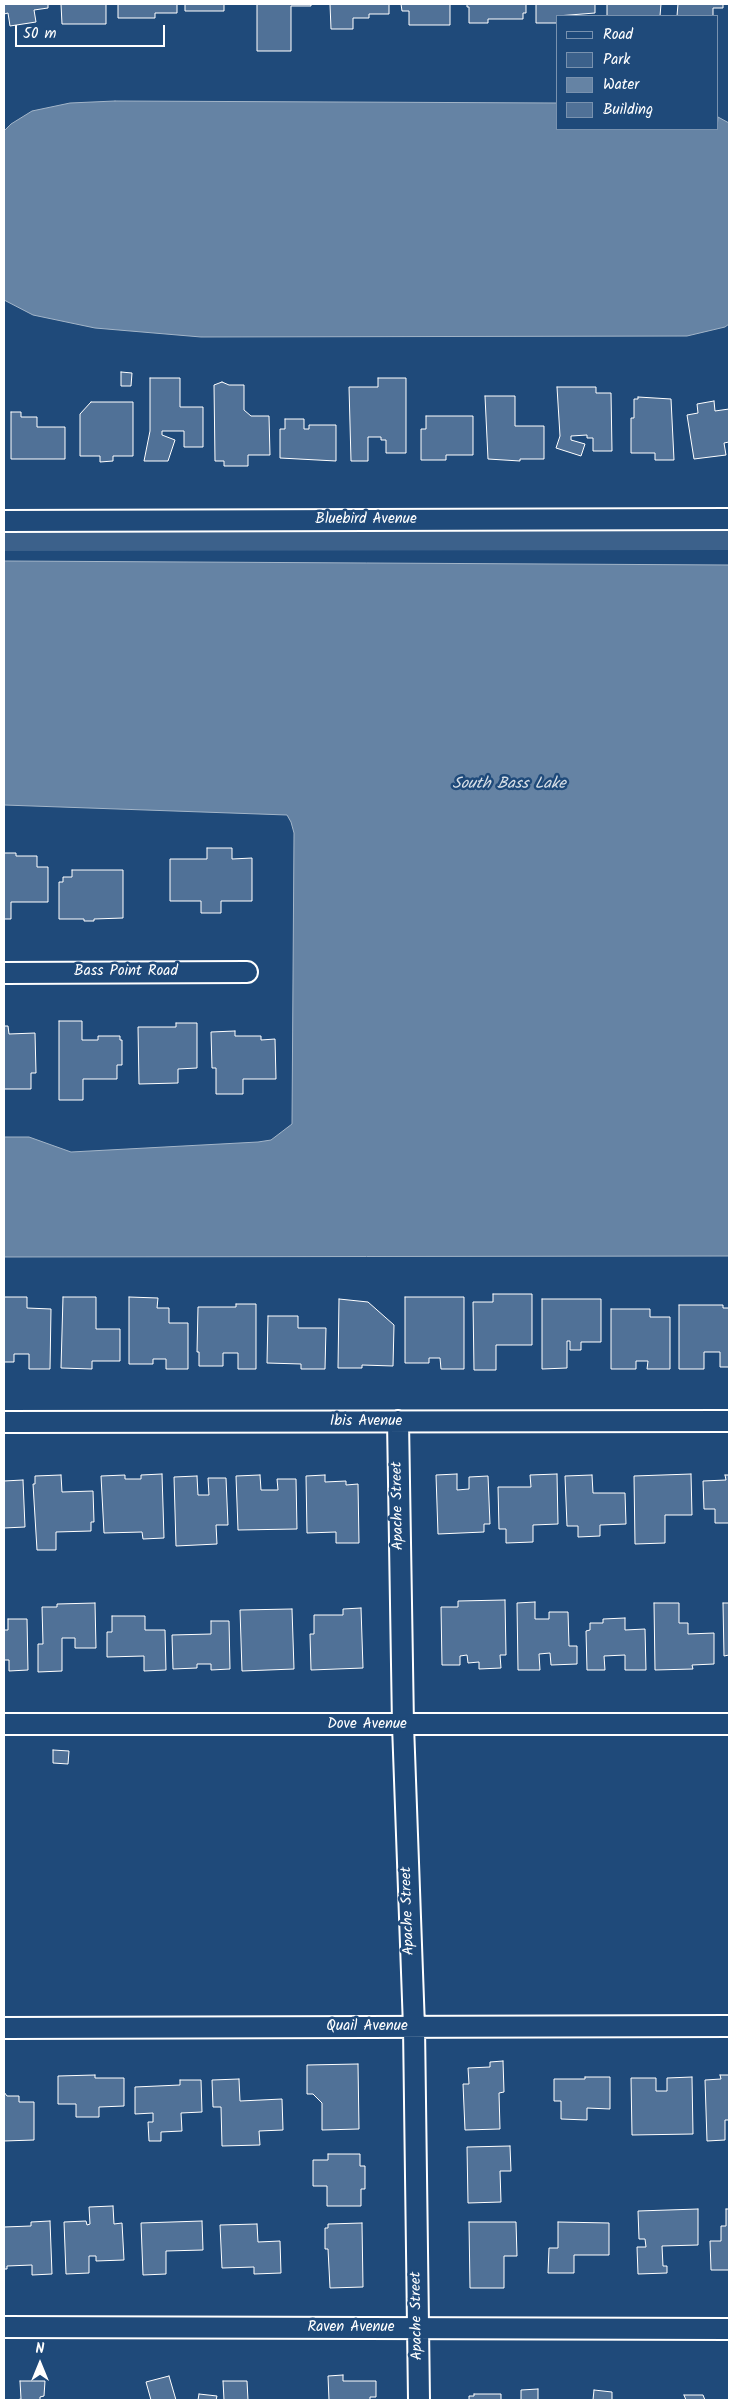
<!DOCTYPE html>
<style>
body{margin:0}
#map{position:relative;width:733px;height:2404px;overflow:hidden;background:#1f4a7a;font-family:Kalam,sans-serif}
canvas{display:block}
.frame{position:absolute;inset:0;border:5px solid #fff;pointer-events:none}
.legend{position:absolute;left:556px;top:15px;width:162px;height:115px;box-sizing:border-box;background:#1f4a7a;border:1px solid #7992af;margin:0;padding:6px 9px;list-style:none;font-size:15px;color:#fff}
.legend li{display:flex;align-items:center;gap:10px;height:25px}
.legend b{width:25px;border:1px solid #7992af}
.north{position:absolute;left:15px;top:2339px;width:50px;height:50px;-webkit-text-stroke:4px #1f4a7a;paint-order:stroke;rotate:0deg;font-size:14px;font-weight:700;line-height:20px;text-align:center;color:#fff}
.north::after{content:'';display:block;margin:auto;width:18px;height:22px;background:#fff;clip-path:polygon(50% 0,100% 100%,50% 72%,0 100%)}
.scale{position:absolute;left:15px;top:25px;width:150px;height:22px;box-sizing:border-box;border:2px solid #fff;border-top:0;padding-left:6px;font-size:15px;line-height:18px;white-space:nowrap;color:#fff;-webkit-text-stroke:4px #1f4a7a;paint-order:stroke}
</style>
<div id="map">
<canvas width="733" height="2404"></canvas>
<div class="frame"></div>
<ul class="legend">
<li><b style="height:6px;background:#1f4a7a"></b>Road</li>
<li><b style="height:14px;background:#3c618b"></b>Park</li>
<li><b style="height:14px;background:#6583a4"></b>Water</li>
<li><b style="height:14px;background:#507197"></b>Building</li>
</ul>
<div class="north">N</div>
<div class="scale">50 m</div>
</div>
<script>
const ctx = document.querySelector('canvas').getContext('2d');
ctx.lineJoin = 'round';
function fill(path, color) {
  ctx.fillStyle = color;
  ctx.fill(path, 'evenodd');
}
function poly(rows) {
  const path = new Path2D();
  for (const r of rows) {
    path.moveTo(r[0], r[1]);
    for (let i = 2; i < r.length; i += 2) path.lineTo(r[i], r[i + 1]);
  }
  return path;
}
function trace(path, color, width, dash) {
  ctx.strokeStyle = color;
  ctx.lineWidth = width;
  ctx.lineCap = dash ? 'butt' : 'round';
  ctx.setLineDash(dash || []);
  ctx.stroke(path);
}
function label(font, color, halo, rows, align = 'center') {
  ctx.font = font + ' Kalam,sans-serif';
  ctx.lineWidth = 5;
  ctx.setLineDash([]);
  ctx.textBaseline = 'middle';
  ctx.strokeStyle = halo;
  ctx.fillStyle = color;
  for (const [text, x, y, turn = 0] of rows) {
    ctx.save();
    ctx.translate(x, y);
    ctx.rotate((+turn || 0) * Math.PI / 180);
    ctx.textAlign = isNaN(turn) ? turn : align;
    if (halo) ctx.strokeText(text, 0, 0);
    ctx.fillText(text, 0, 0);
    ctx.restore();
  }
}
const green = poly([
 [729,528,729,550,4,551,4,529]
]);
const water = poly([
 [115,101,557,103,557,129,717,129,718,117,729,123,729,324,725,327,687,336,201,337,95,328,33,315,4,300,4,131,11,124,32,111,70,103,115,101],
 [4,561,729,565,729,1256,4,1257,4,1137,29,1137,71,1152,258,1142,271,1140,292,1124,294,833,291,822,287,815,4,805,4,561]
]);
const building = poly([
 [4,4,48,4,48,8,34,10,36,22,10,26,8,13,4,14,4,4],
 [61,4,106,4,106,24,62,24,61,4],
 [118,4,177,4,177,13,155,13,155,18,118,18,118,4],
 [185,4,224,4,224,11,185,11,185,4],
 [257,4,311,4,311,6,291,6,291,51,257,51,257,4],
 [330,4,389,4,389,14,369,14,369,18,353,18,353,29,331,29,330,4],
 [401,4,450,4,450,25,409,25,409,11,402,11,401,4],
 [467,4,526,4,526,13,523,13,523,19,488,19,488,23,469,23,469,7,467,7,467,4],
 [536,4,595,4,595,13,557,16,557,23,536,23,536,4],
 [607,4,661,4,660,16,607,16,607,4],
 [678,4,723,4,723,8,713,8,713,16,677,16,678,4],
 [121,372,132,373,131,386,121,386,121,372],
 [150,378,180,378,180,407,203,407,203,447,184,447,184,431,162,431,162,435,175,440,168,461,144,461,150,431,150,378],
 [378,378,406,378,406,453,386,453,386,440,381,440,381,437,368,437,368,461,351,461,349,387,378,387,378,378],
 [222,382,229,385,244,385,244,410,251,416,269,416,270,455,248,455,248,466,224,466,224,461,215,461,214,385,222,382],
 [557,387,596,387,596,393,611,393,612,451,593,451,593,438,587,438,587,435,571,436,571,440,585,444,581,456,556,448,560,436,557,387],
 [485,396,515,396,515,426,544,426,544,459,520,459,520,461,488,459,485,396],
 [638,397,671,399,674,460,655,460,655,453,631,453,631,418,634,418,634,399,638,399,638,397],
 [714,401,715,411,729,409,729,442,724,443,726,455,694,459,687,415,698,413,697,404,714,401],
 [91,402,133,402,133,456,113,456,113,461,100,462,100,456,80,456,80,414,91,402],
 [11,412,21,412,21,417,37,417,37,427,65,427,65,459,11,459,11,412],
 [426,416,473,416,473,455,446,455,446,460,421,460,421,429,426,429,426,416],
 [285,419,304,419,304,429,309,429,309,425,336,425,336,461,280,458,280,429,285,429,285,419],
 [207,848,232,848,232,859,252,858,252,901,221,901,221,913,201,913,201,901,170,901,170,859,207,859,207,848],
 [4,853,16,853,16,856,37,856,37,867,48,867,48,902,11,902,11,919,4,919,4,853],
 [72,870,123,870,123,918,94,919,94,921,84,921,84,919,59,919,59,882,63,882,63,877,72,877,72,870],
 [59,1021,82,1021,82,1040,98,1040,98,1036,120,1036,120,1040,122,1040,122,1065,117,1065,117,1079,83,1079,83,1100,59,1100,59,1021],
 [176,1023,197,1023,197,1068,178,1069,178,1083,139,1084,138,1027,176,1027,176,1023],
 [4,1026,8,1026,9,1034,35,1033,36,1073,31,1073,31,1089,4,1089,4,1026],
 [235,1031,235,1036,261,1036,261,1040,275,1039,276,1079,243,1079,243,1094,216,1094,216,1068,212,1068,211,1032,235,1031],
 [493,1294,532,1294,532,1345,496,1345,496,1370,474,1370,473,1302,493,1302,493,1294],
 [4,1297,27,1297,27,1308,51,1309,50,1369,29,1369,29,1354,14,1354,14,1362,4,1362,4,1297],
 [63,1297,96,1297,96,1329,120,1329,120,1361,92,1361,92,1369,61,1368,63,1297],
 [129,1297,158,1298,157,1308,169,1308,169,1323,188,1323,188,1369,166,1369,166,1359,153,1359,153,1364,129,1364,129,1297],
 [405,1297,464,1297,464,1369,441,1369,440,1358,429,1358,429,1363,405,1363,405,1297],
 [339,1299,368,1302,394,1325,393,1366,362,1365,362,1368,338,1368,339,1299],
 [542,1299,601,1299,601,1342,581,1342,581,1350,570,1350,570,1341,567,1341,567,1368,542,1369,542,1299],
 [236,1304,256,1304,256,1369,238,1369,238,1353,223,1353,223,1366,199,1366,199,1352,197,1352,198,1307,236,1307,236,1304],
 [679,1305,723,1305,723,1308,729,1308,729,1367,720,1367,720,1352,704,1352,704,1369,679,1369,679,1305],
 [611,1309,650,1309,650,1317,670,1317,670,1369,647,1369,648,1361,636,1361,636,1369,611,1369,611,1309],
 [268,1316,298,1316,298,1328,326,1328,325,1369,301,1369,301,1364,267,1363,268,1316],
 [162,1474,164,1538,143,1539,142,1532,104,1533,101,1476,125,1475,125,1479,141,1479,141,1475,162,1474],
 [457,1474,457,1490,469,1489,469,1477,488,1476,490,1524,484,1524,484,1532,438,1534,436,1475,457,1474],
 [557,1474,558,1524,533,1525,533,1542,506,1543,506,1529,499,1529,498,1487,531,1487,530,1475,557,1474],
 [691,1474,692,1515,665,1515,665,1543,635,1544,634,1476,691,1474],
 [61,1475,62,1492,93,1491,94,1522,91,1522,91,1531,56,1532,56,1550,37,1550,33,1484,35,1484,35,1476,61,1475],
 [260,1475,261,1490,278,1490,277,1479,296,1479,297,1529,238,1530,236,1476,260,1475],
 [325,1475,325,1482,346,1481,346,1485,358,1484,359,1543,336,1543,336,1532,307,1533,306,1476,325,1475],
 [592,1475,593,1493,625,1493,626,1524,600,1525,600,1536,578,1537,578,1526,567,1526,565,1476,592,1475],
 [725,1475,729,1475,729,1523,715,1523,715,1509,704,1509,703,1481,726,1480,725,1475],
 [197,1476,198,1495,209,1495,208,1478,226,1478,228,1525,216,1525,217,1544,176,1546,174,1477,197,1476],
 [23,1480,25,1527,4,1528,4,1481,23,1480],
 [505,1600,506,1655,500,1655,501,1668,479,1669,479,1662,468,1663,467,1655,460,1656,460,1665,442,1665,441,1607,458,1607,458,1601,505,1600],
 [535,1602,535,1619,549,1619,549,1612,568,1612,569,1646,577,1646,577,1664,551,1665,550,1653,539,1654,540,1670,518,1670,517,1603,535,1602],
 [95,1603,96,1648,75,1648,75,1638,62,1638,62,1671,38,1672,38,1644,43,1644,42,1607,57,1607,57,1604,95,1603],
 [654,1603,679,1603,679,1623,688,1623,688,1634,714,1633,714,1664,692,1665,693,1669,655,1670,654,1603],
 [723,1603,729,1603,729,1655,724,1656,723,1603],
 [361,1608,363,1668,311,1670,310,1634,314,1634,314,1615,343,1615,343,1609,361,1608],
 [292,1609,294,1669,242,1671,240,1610,292,1609],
 [112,1616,145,1616,145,1630,165,1630,166,1670,144,1671,144,1656,107,1657,107,1632,112,1632,112,1616],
 [625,1618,625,1630,645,1629,646,1670,625,1670,625,1655,604,1656,605,1670,587,1670,586,1631,590,1630,590,1623,603,1623,603,1619,625,1618],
 [8,1619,27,1619,28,1670,9,1671,9,1660,4,1660,4,1630,8,1630,8,1619],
 [211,1621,229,1621,230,1669,211,1670,211,1664,197,1664,197,1668,173,1669,172,1635,211,1634,211,1621],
 [53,1750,69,1751,68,1764,53,1763,53,1750],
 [503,2061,504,2092,499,2093,500,2129,465,2130,463,2084,469,2084,468,2068,490,2067,490,2062,503,2061],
 [358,2064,359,2129,322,2130,322,2103,313,2094,307,2094,307,2065,358,2064],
 [95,2075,95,2078,124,2078,124,2106,99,2107,99,2117,76,2117,76,2104,58,2104,58,2076,95,2075],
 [720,2075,729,2075,729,2120,725,2120,725,2140,707,2141,705,2080,721,2079,720,2075],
 [585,2077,610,2077,610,2109,587,2108,587,2120,561,2119,561,2101,554,2101,554,2079,585,2079,585,2077],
 [692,2077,693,2134,632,2135,631,2078,656,2078,656,2091,667,2091,667,2078,692,2077],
 [239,2079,240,2101,282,2099,283,2130,259,2131,260,2145,222,2146,221,2107,213,2107,212,2080,239,2079],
 [180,2080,201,2080,202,2112,181,2113,182,2131,161,2132,161,2141,149,2141,148,2122,153,2122,153,2113,135,2114,135,2087,180,2085,180,2080],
 [4,2092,7,2096,19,2096,19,2102,34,2102,34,2140,4,2141,4,2092],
 [510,2146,511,2171,500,2171,501,2202,468,2203,467,2147,510,2146],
 [328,2154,360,2154,360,2166,365,2166,365,2189,361,2189,361,2206,327,2206,327,2186,313,2186,313,2160,328,2160,328,2154],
 [113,2206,114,2224,122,2223,124,2260,96,2261,96,2256,89,2256,89,2273,66,2274,64,2222,86,2221,87,2225,90,2224,89,2207,113,2206],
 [698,2209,698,2245,662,2246,663,2266,667,2266,667,2273,638,2274,637,2247,646,2247,645,2239,639,2239,638,2211,698,2209],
 [726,2209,729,2209,729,2270,711,2270,710,2241,721,2241,721,2226,726,2226,726,2209],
 [50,2221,52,2274,32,2275,32,2265,7,2266,7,2269,4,2269,4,2227,31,2226,31,2222,50,2221],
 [202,2221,203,2250,166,2251,166,2274,143,2275,141,2223,202,2221],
 [469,2222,516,2222,517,2256,504,2256,504,2288,470,2288,469,2222],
 [558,2222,609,2223,609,2255,574,2255,574,2273,548,2273,549,2248,558,2248,558,2222],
 [362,2223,363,2287,330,2288,328,2249,325,2249,325,2228,328,2228,328,2224,362,2223],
 [257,2224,258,2242,280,2241,281,2273,254,2274,254,2267,222,2268,220,2225,257,2224],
 [343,2375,343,2381,376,2381,376,2397,370,2397,370,2400,329,2400,328,2376,343,2375],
 [169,2376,176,2400,151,2400,146,2382,169,2376],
 [20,2381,45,2381,44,2396,40,2397,40,2400,16,2400,21,2399,20,2381],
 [223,2381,247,2381,248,2400,224,2400,223,2381],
 [538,2389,538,2400,521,2400,521,2390,538,2389],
 [594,2390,612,2392,612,2400,593,2400,594,2390],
 [199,2394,217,2396,216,2400,198,2400,199,2394],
 [474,2394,501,2394,501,2400,469,2400,469,2396,474,2396,474,2394],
 [684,2395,703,2395,705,2400,686,2400,684,2395]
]);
const minor = poly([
 [4,521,729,519],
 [4,973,247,972],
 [398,1421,403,1725,414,2027,419,2400],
 [4,1422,729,1421],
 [4,1724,729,1724],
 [4,2028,729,2026],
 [4,2327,729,2329]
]);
const streetNames = [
 ["Bluebird Avenue",366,520],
 ["Bass Point Road",126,972],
 ["Ibis Avenue",366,1422],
 ["Apache Street",399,1506,-91],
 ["Dove Avenue",367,1725],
 ["Apache Street",409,1911,-92],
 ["Quail Avenue",367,2027],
 ["Apache Street",418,2316,-91],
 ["Raven Avenue",351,2328]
];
const waterNames = [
 ["South Bass Lake",509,785]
];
fill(green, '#3c618b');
fill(water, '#6583a4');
trace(water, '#a3b5c8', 1);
fill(building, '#507197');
trace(building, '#fff', 1);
trace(minor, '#fff', 24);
trace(minor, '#1f4a7a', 20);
label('15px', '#fff', '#1f4a7a', streetNames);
label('italic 16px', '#d8e0e8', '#1f4a7a', waterNames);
</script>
